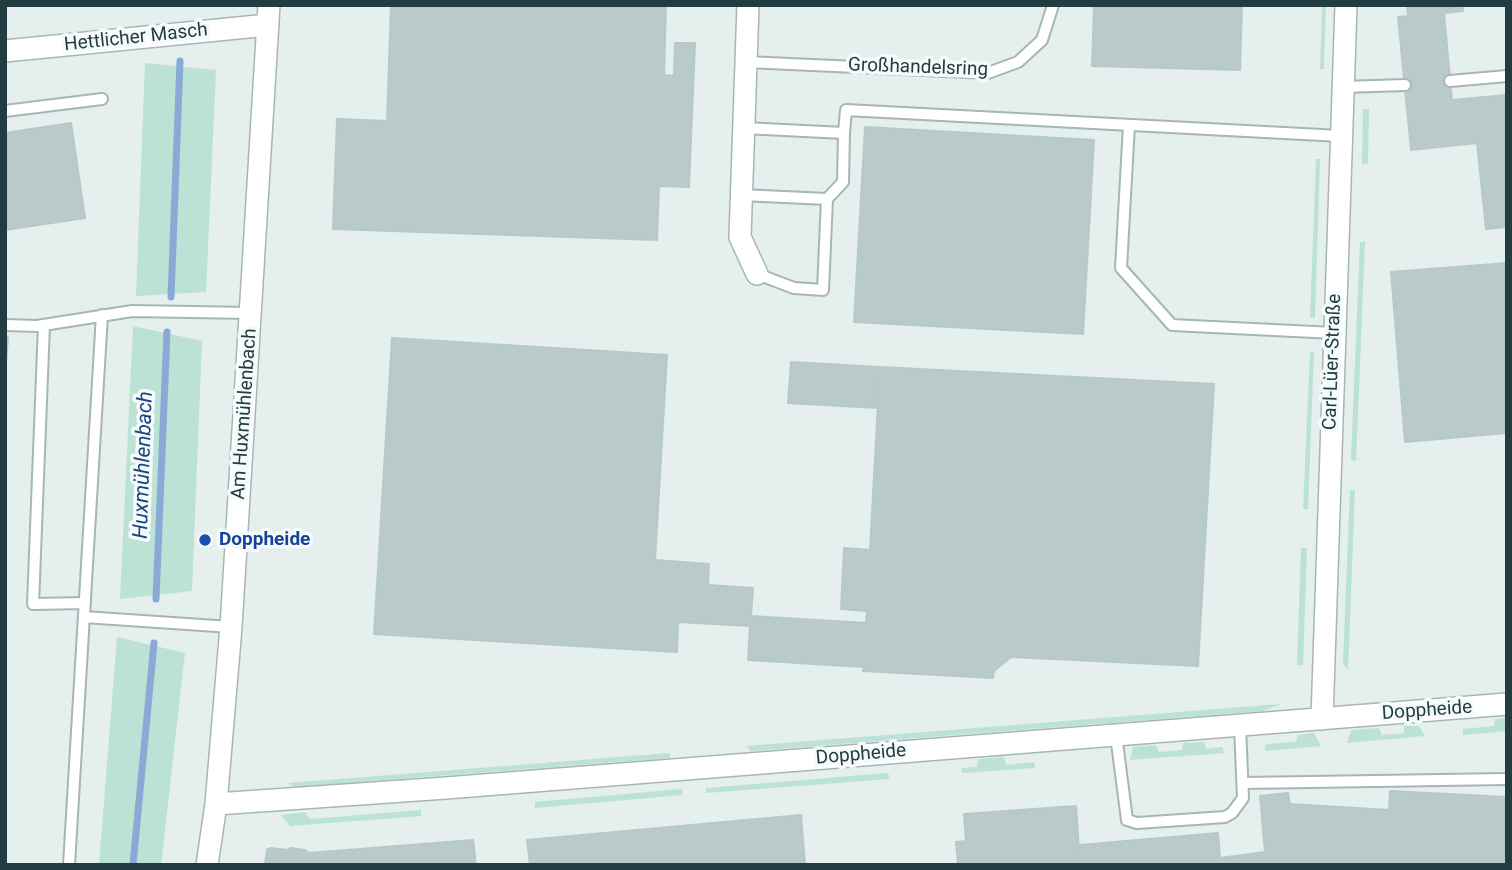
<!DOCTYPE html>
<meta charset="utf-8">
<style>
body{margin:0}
#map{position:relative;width:1512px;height:870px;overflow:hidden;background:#e4efee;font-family:Roboto,sans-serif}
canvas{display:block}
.frame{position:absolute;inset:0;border:7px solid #223d42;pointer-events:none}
</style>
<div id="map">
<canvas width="1512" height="870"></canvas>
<div class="frame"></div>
</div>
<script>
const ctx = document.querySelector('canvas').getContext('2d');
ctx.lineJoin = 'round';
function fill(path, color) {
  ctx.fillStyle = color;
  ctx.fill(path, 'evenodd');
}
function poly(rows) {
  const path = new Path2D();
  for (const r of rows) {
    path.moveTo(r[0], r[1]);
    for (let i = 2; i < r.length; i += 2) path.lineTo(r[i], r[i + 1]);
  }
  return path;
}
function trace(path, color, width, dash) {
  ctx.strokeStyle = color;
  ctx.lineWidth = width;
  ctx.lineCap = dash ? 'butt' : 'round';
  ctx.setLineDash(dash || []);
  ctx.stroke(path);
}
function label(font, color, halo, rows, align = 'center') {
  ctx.font = font + ' Roboto,sans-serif';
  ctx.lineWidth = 7;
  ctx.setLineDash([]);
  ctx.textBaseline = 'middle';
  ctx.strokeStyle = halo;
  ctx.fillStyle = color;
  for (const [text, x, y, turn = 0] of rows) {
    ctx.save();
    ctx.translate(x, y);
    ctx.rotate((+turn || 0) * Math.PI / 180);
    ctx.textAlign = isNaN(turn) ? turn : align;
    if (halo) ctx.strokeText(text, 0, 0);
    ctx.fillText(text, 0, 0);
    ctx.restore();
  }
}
const green = poly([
 [1322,5,1326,5,1324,69,1320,69],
 [145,63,216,70,206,292,136,296],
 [1363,109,1369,109,1368,164,1362,164],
 [1316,159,1320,159,1315,318,1310,318],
 [1360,242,1365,242,1356,461,1351,460],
 [133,326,202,341,192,591,120,599],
 [1310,352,1314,352,1308,509,1303,509],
 [1350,490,1355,490,1348,670,1343,664],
 [1301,548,1307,548,1303,665,1297,665],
 [117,637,185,653,161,865,99,865],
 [1281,704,1262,711,751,751,746,746],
 [1507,718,1507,731,1463,735,1463,729,1494,726,1495,719],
 [1404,726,1419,726,1425,736,1347,743,1351,730,1379,728,1382,735,1404,733],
 [1314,733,1321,746,1265,751,1266,744,1296,742,1298,735],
 [1204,742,1206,749,1222,747,1224,753,1130,760,1133,747,1156,745,1159,752,1182,750,1183,743],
 [670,753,670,758,294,787,288,783],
 [1004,757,1006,765,1034,762,1035,768,962,773,961,768,977,767,978,759],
 [888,773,890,779,706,793,706,788],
 [682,789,682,795,535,808,535,802],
 [421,810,421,816,290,826,281,815,305,812,310,819]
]);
const stream = poly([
 [171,297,180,61],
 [156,599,167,332],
 [133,865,154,643]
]);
const building = poly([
 [391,5,666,5,664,75,674,76,675,43,695,43,689,187,659,186,657,240,333,229,337,119,387,121,391,5],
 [1094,5,1242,5,1240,70,1092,66,1094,5],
 [1407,5,1462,5,1463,11,1444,13,1452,100,1507,95,1507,227,1486,229,1477,143,1411,150,1398,17,1408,16,1407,5],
 [71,123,85,218,5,230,5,133,71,123],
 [865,127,1094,140,1083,334,854,322,865,127],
 [1507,263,1507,433,1405,442,1391,272,1507,263],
 [5,336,8,337,5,378,5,336],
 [392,338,667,355,655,560,709,564,708,585,753,588,751,616,866,623,867,611,841,609,844,548,870,550,880,367,1214,384,1198,666,1011,657,994,671,993,678,863,671,864,667,748,660,750,626,678,622,677,652,374,634,392,338],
 [791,362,880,367,878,408,788,403,791,362],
 [1390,791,1507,797,1507,865,1081,865,1080,845,1218,833,1220,858,1265,852,1260,796,1288,793,1290,804,1389,810,1390,791],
 [1076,806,1080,865,958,865,956,842,966,841,964,814,1076,806],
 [801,815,805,865,530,865,527,840,801,815],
 [473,840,476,865,265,865,267,850,271,848,287,850,291,848,305,850,309,853,473,840]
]);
const lane = poly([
 [746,62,988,73,1018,62,1042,40,1053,5],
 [1450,81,1507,76],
 [1343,87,1405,85],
 [5,111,102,99],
 [1129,125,1121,268,1172,325,1334,333],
 [744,128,844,133,846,110,1341,136],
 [741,195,827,199],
 [757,274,794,288,823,290,827,199,843,182,844,133],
 [5,325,37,326,132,311,251,313],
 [44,325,33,604,85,603],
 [84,617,231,627],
 [1116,735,1127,820,1137,823,1225,817,1232,813,1243,798,1240,726],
 [1243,783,1507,779],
 [69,865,102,315]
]);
const street = poly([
 [748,5,740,237,757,274],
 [5,51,268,25],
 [1322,719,1346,5],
 [216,804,446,788,1507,704],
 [207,865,216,804,231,627,269,5]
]);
const markers = [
 [205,540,7,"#1a4fb4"]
];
const streetNames = [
 ["Hettlicher Masch",136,38,-6],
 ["Großhandelsring",918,68,2],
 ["Carl-Lüer-Straße",1333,362,-88],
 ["Am Huxmühlenbach",245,414,-86],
 ["Doppheide",1427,711,-4],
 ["Doppheide",861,755,-5]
];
const transitNames = [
 ["Doppheide",219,540]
];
const waterNames = [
 ["Huxmühlenbach",144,465,-88]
];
fill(green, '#bce1d5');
trace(stream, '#8aaad6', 7);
fill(building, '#b9cac9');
trace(building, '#b6c9c9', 2);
trace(lane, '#a6b6b7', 14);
trace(street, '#a6b6b7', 24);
trace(lane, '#fff', 10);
trace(street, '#fff', 21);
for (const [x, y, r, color] of markers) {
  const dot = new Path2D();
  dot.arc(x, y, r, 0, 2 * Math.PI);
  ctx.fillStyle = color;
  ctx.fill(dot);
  trace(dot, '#f5fafa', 2.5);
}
label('19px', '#223d42', '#f5fafa', streetNames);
label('bold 19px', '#164399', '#f5fafa', transitNames, 'left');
label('italic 21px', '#184482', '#f5fafa', waterNames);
</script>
